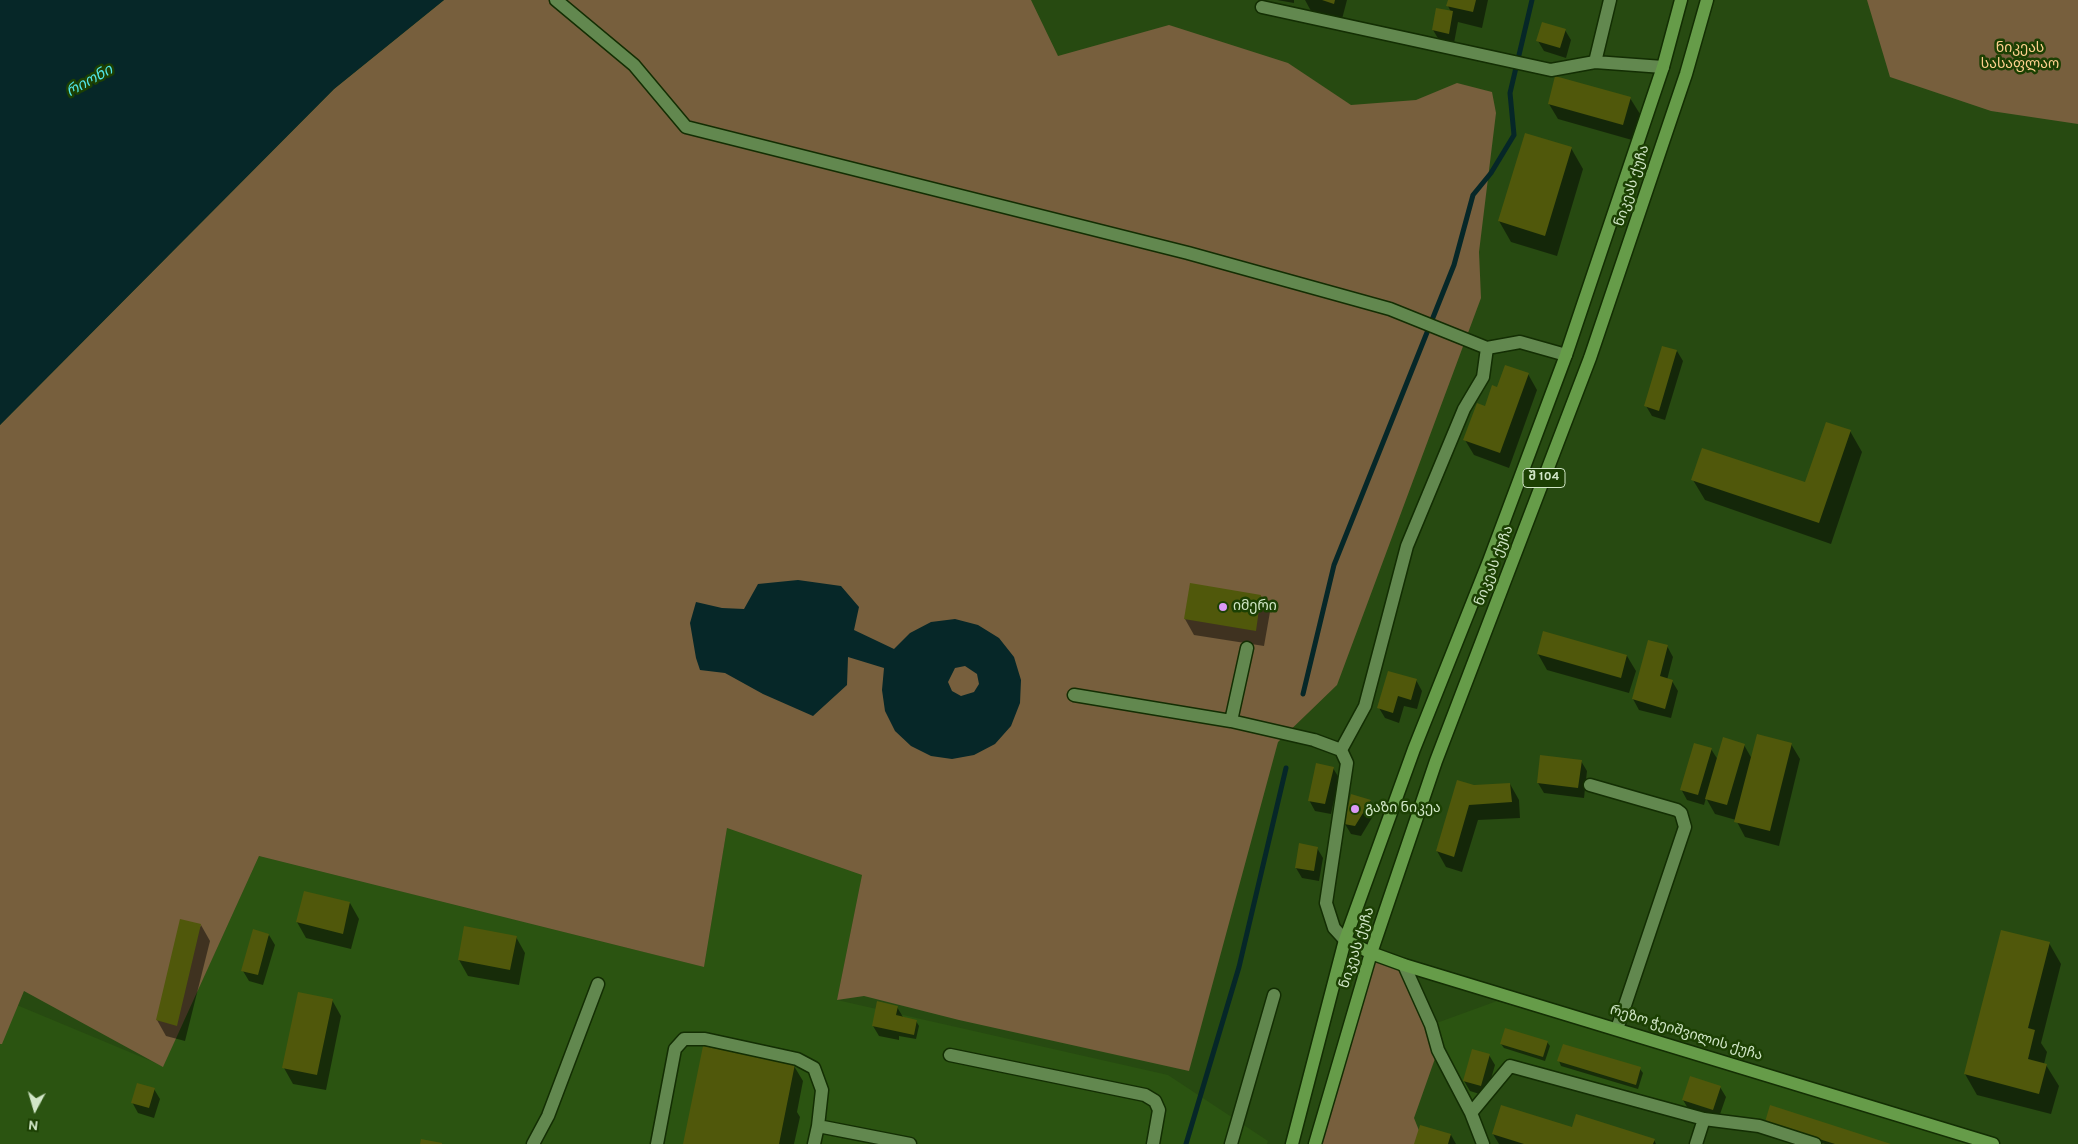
<!DOCTYPE html>
<meta charset="utf-8">
<style>
body{margin:0}
#map{position:relative;width:2078px;height:1144px;overflow:hidden;background:#274a11;font-family:Overpass,sans-serif}
canvas{display:block}
.north{position:absolute;left:10px;top:1084px;width:50px;height:50px;-webkit-text-stroke:4px #1c4003;paint-order:stroke;rotate:186deg;font-size:14px;font-weight:700;line-height:20px;text-align:center;color:#d1e6c7}
.north::after{content:'';display:block;margin:auto;width:18px;height:22px;background:#d1e6c7;clip-path:polygon(50% 0,100% 100%,50% 72%,0 100%)}
</style>
<div id="map">
<canvas width="2078" height="1144"></canvas>
<div class="north">N</div>
</div>
<script>
const ctx = document.querySelector('canvas').getContext('2d');
ctx.lineJoin = 'round';
function fill(path, color) {
  ctx.fillStyle = color;
  ctx.fill(path, 'evenodd');
}
function poly(rows) {
  const path = new Path2D();
  for (const r of rows) {
    path.moveTo(r[0], r[1]);
    for (let i = 2; i < r.length; i += 2) path.lineTo(r[i], r[i + 1]);
  }
  return path;
}
function trace(path, color, width, dash) {
  ctx.strokeStyle = color;
  ctx.lineWidth = width;
  ctx.lineCap = dash ? 'butt' : 'round';
  ctx.setLineDash(dash || []);
  ctx.stroke(path);
}
function label(font, color, halo, rows, align = 'center') {
  ctx.font = font + ' Overpass,"Noto Sans Georgian",sans-serif';
  ctx.lineWidth = 5;
  ctx.setLineDash([]);
  ctx.textBaseline = 'middle';
  ctx.strokeStyle = halo;
  ctx.fillStyle = color;
  for (const [text, x, y, turn = 0] of rows) {
    ctx.save();
    ctx.translate(x, y);
    ctx.rotate((+turn || 0) * Math.PI / 180);
    ctx.textAlign = isNaN(turn) ? turn : align;
    if (halo) ctx.strokeText(text, 0, 0);
    ctx.fillText(text, 0, 0);
    ctx.restore();
  }
}
const built = poly([
 [727,828,862,875,837,1000,1168,1075,1268,1141,1267,1144,0,1144,0,998,163,1066,259,856,704,967],
 [1497,1001,1992,1144,1815,1144,1704,1119,1510,1066,1471,1113,1431,1025]
]);
const green = poly([
 [444,0,1031,0,1058,56,1169,25,1288,63,1351,105,1416,100,1457,83,1492,92,1496,113,1479,252,1481,298,1337,685,1278,742,1189,1071,959,1020,864,996,837,1000,862,875,727,828,704,967,259,856,163,1067,24,991,2,1044,0,1044,0,425,334,89],
 [1867,0,2078,0,2078,124,1991,111,1890,77],
 [1371,953,1404,965,1438,1050,1414,1118,1420,1133,1417,1144,1315,1144]
]);
const water = poly([
 [0,0,444,0,334,89,0,425],
 [798,580,841,586,859,607,854,630,894,649,910,633,931,622,955,619,978,625,999,638,1014,657,1021,680,1020,703,1011,726,995,744,974,755,952,759,931,756,911,746,895,731,885,711,882,690,884,668,848,657,847,685,813,716,763,694,725,673,700,670,696,658,690,623,696,602,722,608,744,609,758,584],
 [965,666,977,674,979,684,974,692,961,696,952,691,948,682,955,668]
]);
const shadow = poly([
 [1277,0,1294,0,1294,3],
 [1305,0,1347,0,1342,19,1311,11],
 [1449,0,1488,0,1482,28,1458,22,1454,43,1439,40,1433,30,1451,12,1448,6],
 [1565,30,1571,40,1566,58,1544,51,1538,41],
 [1630,98,1640,114,1632,140,1558,119,1549,104],
 [1571,148,1583,169,1557,256,1511,242,1499,221],
 [1677,351,1683,361,1665,420,1652,416,1646,406],
 [1528,374,1537,390,1509,468,1474,455,1465,440,1498,389],
 [1850,431,1862,452,1831,544,1705,500,1693,480,1806,484],
 [1261,596,1270,612,1264,646,1194,635,1185,619],
 [1544,633,1627,656,1636,671,1629,693,1547,670,1538,654],
 [1667,646,1673,657,1667,680,1672,681,1678,691,1671,718,1639,710,1633,699],
 [1416,680,1422,691,1417,709,1404,706,1399,723,1385,718,1379,708],
 [1791,744,1800,759,1779,846,1745,837,1736,820,1715,814,1706,798,1704,805,1687,800,1681,789,1711,749,1718,760,1744,745,1752,759],
 [1581,761,1587,771,1584,798,1544,793,1538,783],
 [1333,768,1339,778,1331,814,1315,811,1309,800],
 [1510,784,1519,800,1520,818,1478,820,1462,872,1446,867,1437,851,1474,786],
 [1370,801,1376,811,1361,836,1351,834,1345,824],
 [1317,848,1323,858,1319,881,1302,878,1296,868],
 [350,903,359,919,351,949,306,938,297,922],
 [201,925,210,941,185,1041,166,1036,157,1020],
 [269,935,275,945,263,985,249,981,243,971],
 [516,937,525,953,519,985,468,976,459,960],
 [2049,943,2061,964,2041,1043,2047,1052,2044,1064,2046,1065,2059,1086,2051,1114,1977,1095,1965,1074],
 [332,1000,341,1016,326,1090,293,1084,284,1068],
 [897,1007,903,1017,916,1021,919,1026,916,1039,899,1036,899,1040,879,1036,873,1026],
 [1547,1042,1550,1046,1545,1061,1504,1048,1501,1044],
 [1489,1055,1495,1065,1486,1096,1470,1091,1464,1081],
 [1559,1061,1640,1069,1643,1073,1638,1089,1561,1066],
 [794,1066,803,1081,797,1112,800,1117,794,1144,684,1144],
 [1720,1087,1726,1097,1718,1120,1689,1110,1683,1100],
 [154,1089,160,1099,154,1118,138,1113,132,1102],
 [1769,1126,1889,1144,1825,1144],
 [1573,1128,1654,1140,1656,1144,1499,1144,1493,1134],
 [1451,1135,1456,1144,1416,1144]
]);
const stream = poly([
 [1303,694,1334,565,1454,265,1473,195,1491,173,1514,135,1510,93,1532,0],
 [1186,1144,1239,967,1286,768]
]);
const building = poly([
 [1322,0,1335,0,1334,4],
 [1448,0,1476,0,1473,12,1446,6],
 [1436,8,1453,11,1449,34,1432,30],
 [1542,22,1566,29,1560,48,1536,41],
 [1555,76,1631,97,1623,125,1548,104],
 [1525,133,1572,147,1545,236,1498,221],
 [1662,346,1677,350,1659,411,1644,406],
 [1505,365,1529,373,1500,453,1463,440,1477,403,1485,406,1492,385,1497,387],
 [1826,422,1851,430,1819,523,1691,480,1702,448,1805,482],
 [1190,583,1261,595,1256,631,1184,619],
 [1543,631,1627,655,1621,678,1537,654],
 [1648,640,1668,645,1660,676,1673,680,1665,709,1632,699],
 [1388,671,1417,679,1411,700,1398,696,1393,713,1377,708],
 [1757,734,1792,743,1770,831,1734,822],
 [1723,737,1745,744,1727,805,1705,799],
 [1694,743,1712,748,1698,795,1680,790],
 [1540,755,1582,760,1578,788,1537,783],
 [1316,763,1334,767,1325,804,1308,801],
 [1457,780,1474,785,1510,783,1512,802,1469,805,1454,857,1436,851],
 [1351,794,1371,800,1355,826,1344,824],
 [1299,843,1318,847,1314,871,1295,868],
 [304,891,350,902,343,934,296,922],
 [180,919,201,924,177,1026,156,1020],
 [464,926,517,936,510,970,458,960],
 [253,929,269,934,258,975,241,971],
 [2001,930,2050,942,2028,1028,2035,1030,2028,1059,2047,1064,2039,1094,1964,1074],
 [298,992,333,999,317,1075,282,1068],
 [877,1001,898,1006,896,1015,917,1020,914,1035,872,1026],
 [1505,1028,1548,1041,1543,1057,1500,1044],
 [1563,1044,1641,1067,1636,1085,1557,1061],
 [703,1046,795,1064,779,1144,683,1144],
 [1472,1049,1490,1054,1481,1086,1463,1081],
 [1690,1076,1721,1086,1713,1110,1682,1100],
 [137,1083,155,1088,149,1108,131,1103],
 [1501,1105,1572,1127,1576,1114,1655,1139,1653,1144,1524,1144,1492,1134],
 [1770,1105,1891,1144,1835,1144,1765,1122],
 [1420,1125,1451,1134,1448,1144,1414,1144],
 [421,1139,442,1143,442,1144,420,1144]
]);
const minor = poly([
 [556,0,634,65,686,127,1188,253,1390,309,1487,348,1520,342,1566,355],
 [1262,7,1551,70,1595,62,1663,67],
 [1595,62,1610,0],
 [1074,695,1231,721,1314,740,1341,750,1347,763,1326,903,1334,928,1345,940],
 [1231,721,1247,648],
 [1341,750,1365,706,1407,546,1464,409,1483,377,1487,348],
 [1590,785,1677,810,1681,813,1685,827,1617,1029],
 [1404,965,1431,1025,1438,1050,1471,1113,1483,1144],
 [950,1055,1145,1095,1155,1101,1159,1110,1153,1144],
 [1471,1113,1510,1066,1704,1119,1759,1126,1815,1144],
 [533,1144,548,1116,598,984],
 [657,1144,675,1049,684,1039,705,1039,797,1059,814,1068,822,1090,818,1126,910,1144],
 [814,1144,818,1126],
 [1231,1144,1274,995],
 [1696,1144,1704,1119]
]);
const major = poly([
 [1345,940,1371,953,1404,965,1993,1144],
 [1292,1144,1345,940,1414,749,1489,561,1566,355,1663,67,1681,0],
 [1315,1144,1371,953,1436,761,1590,358,1686,74,1707,0]
]);
const markers = [
 [1223,607,5,"#db99f5"],
 [1355,809,5,"#db99f5"]
];
const shields = [
 [1544,478,42]
];
const shieldNames = [
 ["შ 104",1544,478]
];
const parkNames = [
 ["ნიკეას",2020,49],
 ["სასაფლაო",2020,65]
];
const streetNames = [
 ["ნიკეას ქუჩა",1633,186,-72],
 ["ნიკეას ქუჩა",1495,566,-69],
 ["ნიკეას ქუჩა",1358,948,-72],
 ["რეზო ჭეიშვილის ქუჩა",1686,1034,17]
];
const poiNames = [
 ["იმერი",1233,607],
 ["გაზი ნიკეა",1365,809]
];
const waterNames = [
 ["რიონი",90,82,-29]
];
fill(built, '#2b5411');
fill(green, '#775f3d');
fill(water, '#062728');
fill(shadow, '#0007');
trace(stream, '#062728', 5);
fill(building, '#50580b');
trace(minor, '#132e03', 15);
trace(major, '#132e03', 15);
trace(minor, '#62884f', 12);
trace(major, '#669c49', 12);
for (const [x, y, r, color] of markers) {
  const dot = new Path2D();
  dot.arc(x, y, r, 0, 2 * Math.PI);
  ctx.fillStyle = color;
  ctx.fill(dot);
  trace(dot, '#1c4003', 2);
}
for (const [x, y, w] of shields) {
  const box = new Path2D();
  box.roundRect(x - w / 2, y - 9.5, w, 19, 4);
  ctx.fillStyle = '#1c4003';
  ctx.fill(box);
  trace(box, '#d1e6c7', 1);
}
label('bold 12px', '#d1e6c7', null, shieldNames);
label('14px', '#fed08e', '#1c4003', parkNames);
label('14px', '#d1e6c7', '#1c4003', streetNames);
label('14px', '#d1e6c7', '#1c4003', poiNames, 'left');
label('italic 15px', '#51e5e7', '#1c4003', waterNames);
</script>
